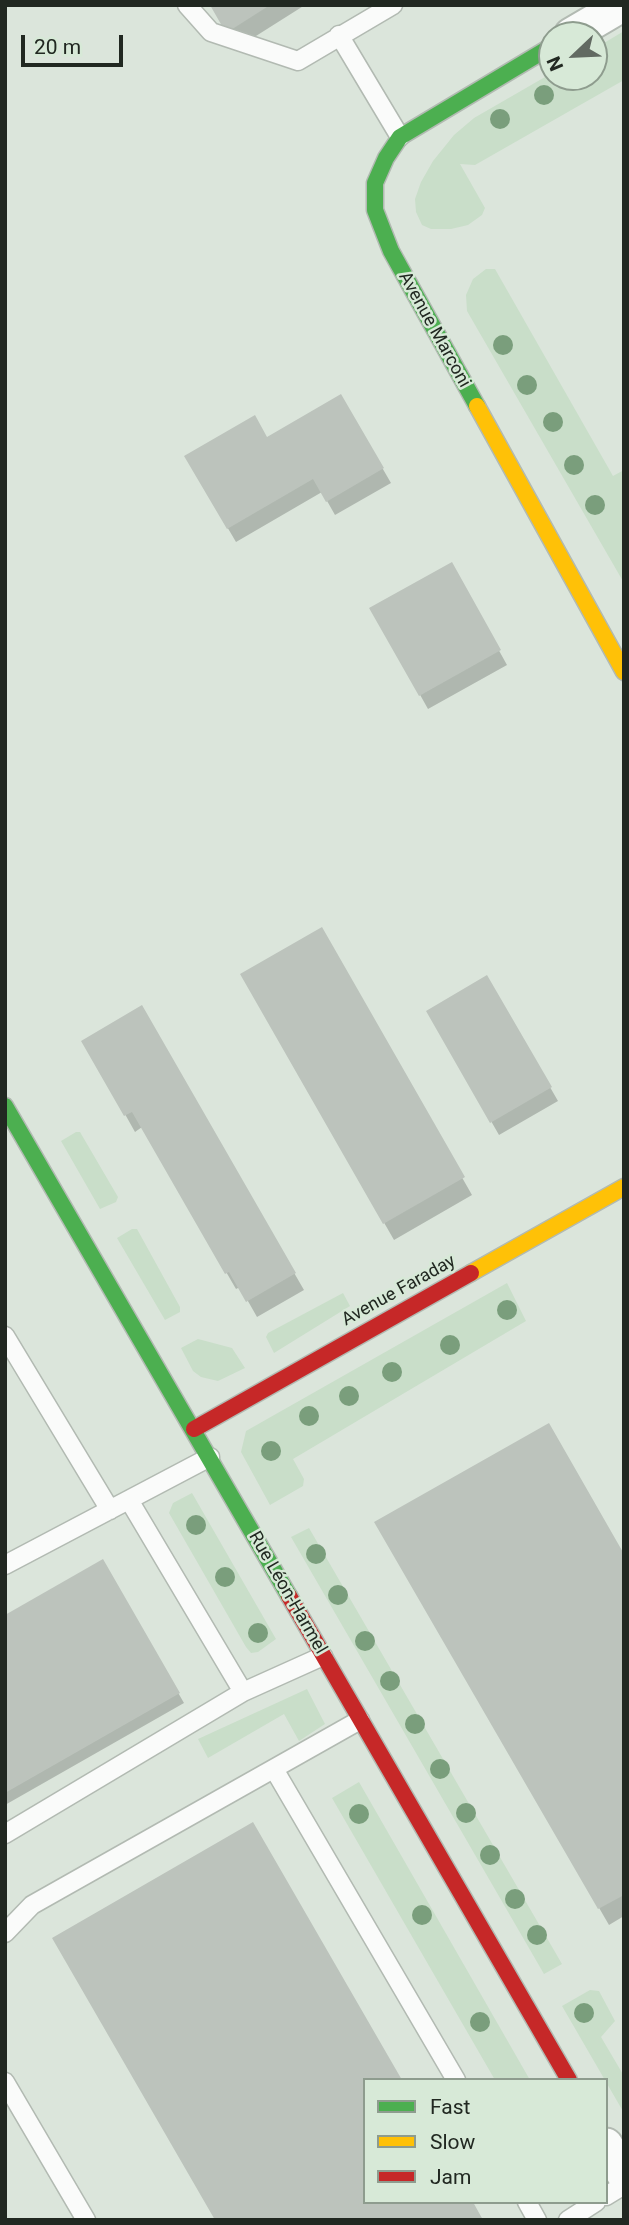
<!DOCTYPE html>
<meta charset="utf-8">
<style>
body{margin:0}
#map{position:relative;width:629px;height:2225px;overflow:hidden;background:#dbe5db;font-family:Roboto,sans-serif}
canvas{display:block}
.frame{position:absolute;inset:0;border:7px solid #212821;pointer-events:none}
.legend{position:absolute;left:363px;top:2078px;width:245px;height:126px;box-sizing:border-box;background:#d7e9d7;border:2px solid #8e9c8e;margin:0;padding:9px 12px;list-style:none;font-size:21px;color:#212821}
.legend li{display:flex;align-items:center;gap:14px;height:35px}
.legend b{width:35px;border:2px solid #8e9c8e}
.north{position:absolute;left:538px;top:21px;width:70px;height:70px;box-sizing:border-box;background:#d7e9d7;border:2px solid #8e9c8e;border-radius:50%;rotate:247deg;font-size:19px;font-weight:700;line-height:28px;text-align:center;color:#212821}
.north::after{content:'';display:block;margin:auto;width:24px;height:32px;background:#626a62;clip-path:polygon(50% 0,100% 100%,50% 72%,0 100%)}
.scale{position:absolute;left:21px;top:35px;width:102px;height:32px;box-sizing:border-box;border:4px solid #212821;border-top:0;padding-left:9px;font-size:21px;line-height:24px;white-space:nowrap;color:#212821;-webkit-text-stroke:5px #d7e9d7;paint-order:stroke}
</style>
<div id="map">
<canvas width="629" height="2225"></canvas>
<div class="frame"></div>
<ul class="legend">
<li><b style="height:9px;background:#4caf50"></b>Fast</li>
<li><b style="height:9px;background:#ffc107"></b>Slow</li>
<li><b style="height:9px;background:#c62828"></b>Jam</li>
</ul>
<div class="north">N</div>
<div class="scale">20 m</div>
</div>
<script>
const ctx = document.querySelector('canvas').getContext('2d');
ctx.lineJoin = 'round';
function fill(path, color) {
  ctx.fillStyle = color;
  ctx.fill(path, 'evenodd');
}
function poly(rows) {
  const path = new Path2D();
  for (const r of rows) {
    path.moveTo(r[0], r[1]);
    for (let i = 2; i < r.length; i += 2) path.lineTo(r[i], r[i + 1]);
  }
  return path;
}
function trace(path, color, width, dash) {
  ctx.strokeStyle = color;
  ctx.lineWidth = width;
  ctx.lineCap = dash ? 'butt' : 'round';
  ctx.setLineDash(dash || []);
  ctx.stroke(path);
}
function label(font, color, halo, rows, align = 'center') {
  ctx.font = font + ' Roboto,sans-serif';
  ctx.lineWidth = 5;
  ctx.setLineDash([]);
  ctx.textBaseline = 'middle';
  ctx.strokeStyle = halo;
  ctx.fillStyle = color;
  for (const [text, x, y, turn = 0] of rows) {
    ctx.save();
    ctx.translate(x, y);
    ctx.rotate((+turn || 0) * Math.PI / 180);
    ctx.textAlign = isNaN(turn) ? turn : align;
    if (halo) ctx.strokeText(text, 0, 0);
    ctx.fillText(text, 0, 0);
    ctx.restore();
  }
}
const green = poly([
 [624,31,624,80,475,165,460,164,485,208,482,215,468,225,451,229,431,229,422,225,416,212,415,199,421,182,433,161,454,135,474,118,552,73,552,77,594,77,594,49],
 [486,269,495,269,613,476,624,470,624,583,467,311,466,295,473,279],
 [76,1132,80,1132,118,1197,116,1202,100,1209,61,1141],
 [132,1229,137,1229,180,1307,180,1312,165,1320,117,1238],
 [507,1283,526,1321,293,1459,304,1479,303,1486,270,1505,241,1452,246,1431],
 [343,1293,350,1306,274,1353,266,1337,268,1333],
 [198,1339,232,1348,245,1368,218,1381,201,1377,193,1371,181,1348],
 [192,1493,276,1639,258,1652,251,1653,246,1647,169,1513,173,1503],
 [309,1528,562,1964,544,1974,291,1537],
 [307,1689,325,1724,299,1741,284,1714,208,1758,198,1739],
 [359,1782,530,2080,495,2080,332,1798],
 [590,1990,599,1991,615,2021,601,2037,624,2076,624,2113,562,2006]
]);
const shadow = poly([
 [212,5,305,5,237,48],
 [341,397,391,483,335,515,322,492,236,542,186,457,267,439],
 [451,564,507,665,428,709,372,609],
 [321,930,472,1195,394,1240,242,975],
 [487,978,558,1101,499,1135,428,1011],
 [141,1008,304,1290,257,1317,240,1287,236,1289,142,1127,135,1132,84,1041],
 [376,1523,624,1558,624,1916,609,1925],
 [102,1561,184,1703,5,1805,5,1617]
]);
const building = poly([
 [210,5,270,5,226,33],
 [341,394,384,468,326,502,313,479,227,529,184,456,255,415,267,437],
 [452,562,501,650,419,696,369,608],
 [322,927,465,1177,383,1224,240,974],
 [487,975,552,1087,490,1123,426,1011],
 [142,1005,296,1273,246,1302,229,1272,225,1274,132,1112,124,1116,81,1041],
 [549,1423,624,1554,624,1895,598,1909,374,1522],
 [103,1559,180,1693,5,1793,5,1615],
 [253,1822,402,2080,365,2080,365,2202,473,2202,483,2220,215,2220,52,1938]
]);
const lane = poly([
 [187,5,211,32,298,61,393,5],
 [339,35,400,137],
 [5,1336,110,1510],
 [129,1500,243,1692],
 [5,1565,210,1457],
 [274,1769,456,2080],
 [5,1834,243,1692,323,1656],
 [5,1933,32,1905,360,1720],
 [5,2082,86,2220],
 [606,2196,624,2185],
 [527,2202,537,2220],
 [568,2220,596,2202]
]);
const street = poly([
 [571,35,622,5],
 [606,2145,624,2175]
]);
const fast = poly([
 [477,406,391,251,375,210,375,183,386,158,400,137,552,46],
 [5,1106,289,1596]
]);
const slow = poly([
 [477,406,624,672],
 [471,1273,624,1187]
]);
const jam = poly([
 [194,1429,471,1273],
 [289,1596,569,2080]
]);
const trees = [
 [544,95],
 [500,119],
 [503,345],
 [527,385],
 [553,422],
 [574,465],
 [595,505],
 [507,1310],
 [450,1345],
 [392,1372],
 [349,1396],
 [309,1416],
 [271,1451],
 [196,1525],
 [316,1554],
 [225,1577],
 [338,1595],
 [258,1633],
 [365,1641],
 [390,1681],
 [415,1724],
 [440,1769],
 [466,1813],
 [359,1814],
 [490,1855],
 [515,1899],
 [422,1915],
 [537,1935],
 [584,2013],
 [480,2022]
];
const streetNames = [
 ["Avenue Marconi",434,330,61],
 ["Avenue Faraday",399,1291,-29],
 ["Rue Léon-Harmel",287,1593,60]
];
fill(green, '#c9dec9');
fill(shadow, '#0003');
fill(building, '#bcc3bc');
trace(lane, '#b2bab2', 21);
trace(street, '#b2bab2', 37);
trace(fast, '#b2bab2', 19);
trace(slow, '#b2bab2', 19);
trace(jam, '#b2bab2', 19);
trace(lane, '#fafbfa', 18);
trace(street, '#fafbfa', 33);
trace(fast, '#4caf50', 16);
trace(slow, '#ffc107', 16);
trace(jam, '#c62828', 16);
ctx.fillStyle = '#7a9e7c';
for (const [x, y] of trees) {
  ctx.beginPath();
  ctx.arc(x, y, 10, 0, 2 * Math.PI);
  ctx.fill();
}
label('18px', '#212821', '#d7e9d7', streetNames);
</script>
